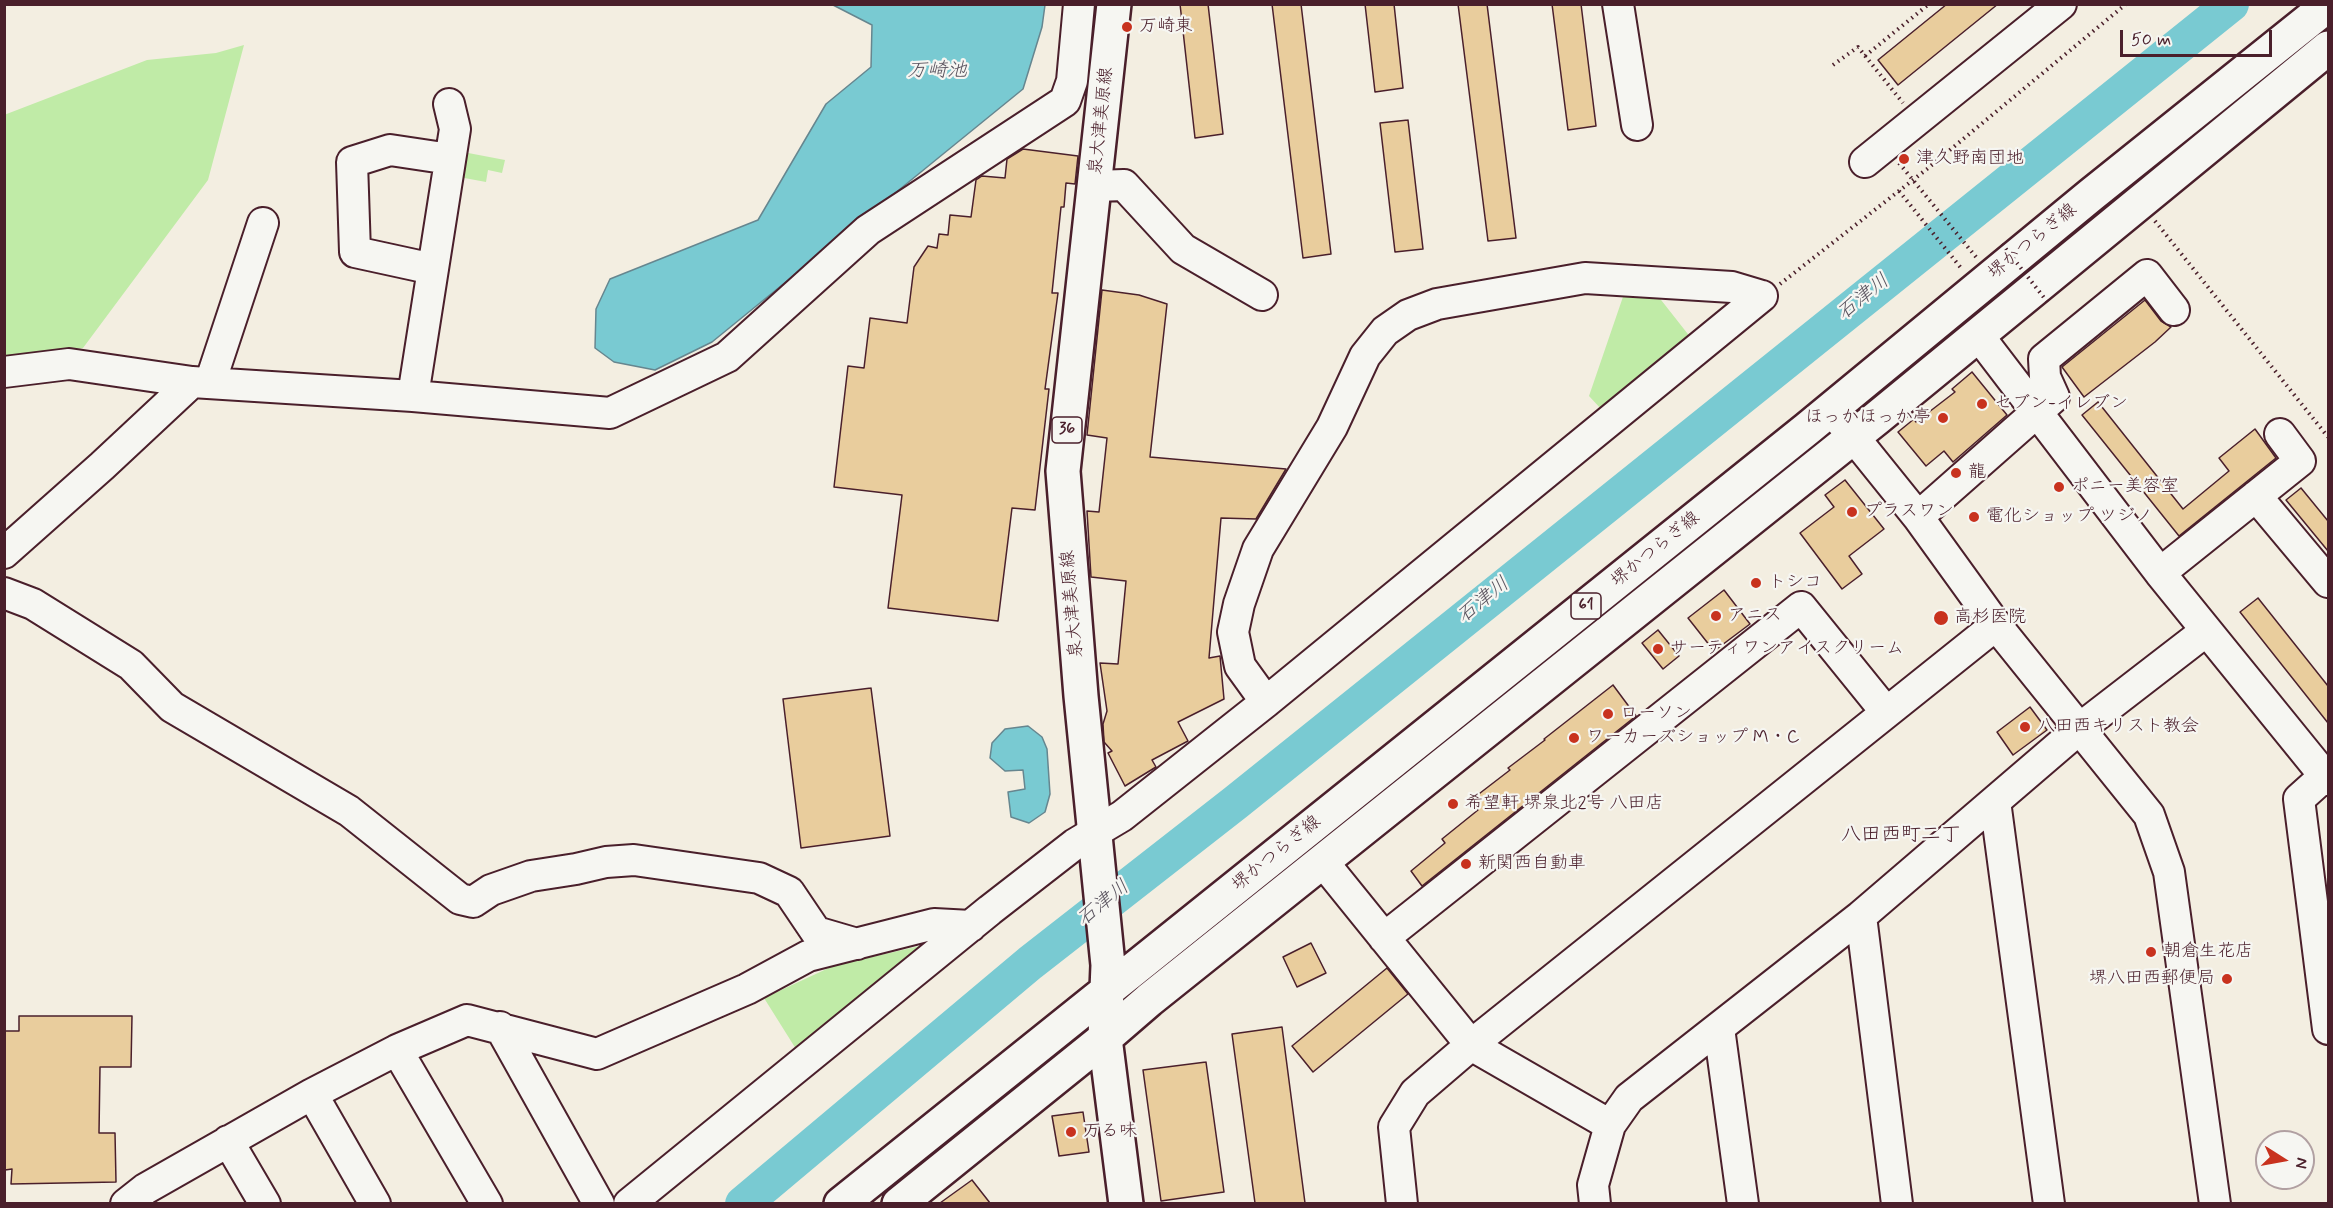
<!DOCTYPE html>
<meta charset="utf-8">
<style>
body{margin:0}
#map{position:relative;width:2333px;height:1208px;overflow:hidden;background:#f3eee1;font-family:Mynerve,sans-serif}
canvas{display:block}
.frame{position:absolute;inset:0;border:6px solid #4a1f2b;pointer-events:none}
.north{position:absolute;left:2255px;top:1130px;width:60px;height:60px;box-sizing:border-box;background:#f6f6f2;border:2px solid #b1a0a2;border-radius:50%;rotate:101deg;font-size:16px;font-weight:700;line-height:24px;text-align:center;color:#4a1f2b}
.north::after{content:'';display:block;margin:auto;width:21px;height:27px;background:#c8321e;clip-path:polygon(50% 0,100% 100%,50% 72%,0 100%)}
.scale{position:absolute;left:2120px;top:30px;width:152px;height:27px;box-sizing:border-box;border:3px solid #4a1f2b;border-top:0;padding-left:8px;font-size:18px;line-height:21px;white-space:nowrap;color:#4a1f2b;-webkit-text-stroke:4px #f6f6f2;paint-order:stroke}
</style>
<div id="map">
<canvas width="2333" height="1208"></canvas>
<div class="frame"></div>
<div class="north">N</div>
<div class="scale">50 m</div>
</div>
<script>
const ctx = document.querySelector('canvas').getContext('2d');
ctx.lineJoin = 'round';
function fill(path, color) {
  ctx.fillStyle = color;
  ctx.fill(path, 'evenodd');
}
function poly(rows) {
  const path = new Path2D();
  for (const r of rows) {
    path.moveTo(r[0], r[1]);
    for (let i = 2; i < r.length; i += 2) path.lineTo(r[i], r[i + 1]);
  }
  return path;
}
function trace(path, color, width, dash) {
  ctx.strokeStyle = color;
  ctx.lineWidth = width;
  ctx.lineCap = dash ? 'butt' : 'round';
  ctx.setLineDash(dash || []);
  ctx.stroke(path);
}
function label(font, color, halo, rows, align = 'center') {
  ctx.font = font + ' Mynerve,"Klee One",sans-serif';
  ctx.lineWidth = 4.5;
  ctx.setLineDash([]);
  ctx.textBaseline = 'middle';
  ctx.strokeStyle = halo;
  ctx.fillStyle = color;
  for (const [text, x, y, turn = 0] of rows) {
    ctx.save();
    ctx.translate(x, y);
    ctx.rotate((+turn || 0) * Math.PI / 180);
    ctx.textAlign = isNaN(turn) ? turn : align;
    if (halo) ctx.strokeText(text, 0, 0);
    ctx.fillText(text, 0, 0);
    ctx.restore();
  }
}
const green = poly([
 [244,45,208,180,83,348,5,358,4,115,147,60,216,53],
 [463,152,505,160,502,173,488,170,486,182,459,177],
 [1626,288,1654,291,1691,338,1602,410,1589,396],
 [924,945,796,1049,764,998,833,966]
]);
const water = poly([
 [833,5,1045,5,1042,27,1023,89,712,342,655,370,614,362,595,348,596,309,610,279,758,220,826,104,871,67,872,25,833,5],
 [1028,726,1042,737,1047,749,1050,794,1045,812,1029,823,1011,817,1008,792,1025,789,1023,770,1005,771,990,758,992,743,1005,729,1028,726]
]);
const river = poly([
 [743,1204,1030,963,1235,803,2231,4]
]);
const building = poly([
 [1180,4,1208,4,1223,134,1195,138,1180,4],
 [1272,4,1301,4,1331,254,1303,258,1272,4],
 [1365,4,1394,4,1403,88,1375,92,1365,4],
 [1458,4,1487,4,1516,238,1488,241,1458,4],
 [1552,4,1581,4,1596,126,1568,130,1552,4],
 [1947,4,1998,4,1898,85,1878,60,1947,4],
 [1408,120,1423,249,1395,252,1380,123,1408,120],
 [1023,149,1078,156,1075,184,1066,183,1064,207,1061,207,1052,293,1058,293,1045,389,1049,389,1035,510,1012,508,998,621,888,608,902,495,834,487,848,366,864,368,870,318,907,323,914,267,928,246,937,248,939,234,948,235,950,215,971,217,976,180,982,176,1005,178,1007,159,1023,149],
 [1102,290,1139,295,1167,304,1150,457,1286,469,1256,519,1221,518,1209,658,1220,656,1224,699,1178,722,1188,741,1152,760,1156,767,1125,786,1108,753,1112,751,1104,742,1103,724,1107,711,1100,663,1118,664,1126,581,1091,577,1087,511,1099,512,1107,438,1087,435,1102,290],
 [2145,300,2161,321,2171,327,2155,342,2084,397,2062,367,2145,300],
 [1972,372,2007,415,1953,462,1944,451,1926,466,1898,432,1914,419,1916,422,1955,392,1952,389,1972,372],
 [2098,402,2183,509,2229,471,2219,458,2255,429,2276,458,2179,536,2082,415,2098,402],
 [1845,480,1884,529,1849,556,1862,574,1842,589,1800,533,1834,507,1825,495,1845,480],
 [2301,488,2328,521,2328,551,2286,500,2301,488],
 [1724,590,1750,624,1714,651,1688,618,1724,590],
 [2258,598,2328,686,2328,723,2240,612,2258,598],
 [1658,630,1679,656,1663,669,1642,643,1658,630],
 [1613,685,1636,716,1422,886,1411,871,1445,843,1442,839,1478,810,1471,800,1510,770,1508,768,1545,740,1544,739,1613,685],
 [871,688,890,836,801,848,783,699,871,688],
 [2030,707,2047,730,2013,755,1997,732,2030,707],
 [1311,943,1326,973,1297,987,1283,957,1311,943],
 [1387,968,1408,994,1313,1072,1292,1046,1387,968],
 [19,1016,132,1016,131,1067,100,1067,99,1133,115,1133,116,1182,11,1184,12,1169,5,1170,5,1031,19,1031,19,1016],
 [1282,1027,1305,1203,1255,1203,1232,1034,1282,1027],
 [1206,1062,1224,1192,1161,1201,1143,1070,1206,1062],
 [1083,1112,1089,1152,1059,1156,1052,1116,1083,1112],
 [972,1180,990,1203,940,1203,972,1180]
]);
const path = poly([
 [1865,56,1929,4],
 [1833,65,1858,47,1903,103],
 [1899,163,1976,257],
 [1899,191,1961,268],
 [2155,221,2328,437],
 [1780,284,1927,169,2126,4]
]);
const minor = poly([
 [1618,4,1637,125],
 [1865,162,2061,4],
 [1095,186,1124,185,1183,249,1262,295],
 [433,269,355,252,352,162,390,150,450,159],
 [1978,335,2160,573,2328,780],
 [4,372,69,364,192,382,413,396,610,413,727,357,868,230,1065,101,1072,81,1079,4],
 [210,383,263,223],
 [413,396,455,129,449,104],
 [1831,409,1918,517,1996,625,2149,815,2169,872,2215,1204],
 [2256,496,2328,582],
 [1918,517,2054,397,2045,377,2044,359,2147,275,2174,310],
 [4,553,102,466,192,382],
 [2160,573,2300,461,2280,434],
 [4,593,33,604,131,665,172,707,349,811,460,899,473,902,491,890,531,876,576,869,606,862,634,860,759,878,789,892,816,932,857,944],
 [1266,702,1240,666,1233,632,1239,604,1258,549,1332,427,1365,356,1385,331,1408,315,1437,304,1585,278,1732,287,1762,296],
 [2328,773,2299,799,2328,1029],
 [1995,801,2049,1204],
 [1323,862,1471,1045,1610,1125],
 [1861,916,1897,1204],
 [1384,938,1801,607,1886,712],
 [500,1027,599,1204],
 [1719,1028,1743,1204],
 [397,1050,487,1204],
 [312,1094,375,1204],
 [228,1141,265,1204],
 [126,1204,145,1189,312,1094,397,1050,467,1020,597,1054,747,989,808,956,934,924,971,926],
 [629,1204,990,910,1075,844,1122,816,1266,702,1762,296],
 [1402,1204,1394,1127,1415,1093,1471,1045,1996,625],
 [1595,1204,1593,1185,1610,1125,1629,1098,1861,916,2079,729,2206,631]
]);
const major = poly([
 [1114,4,1063,471,1081,696,1108,965,1105,1038,1126,1204],
 [841,1204,1807,429,2091,195,2328,5],
 [899,1204,1105,1038,1149,1000,1877,418,2328,48]
]);
const pathBridge = poly([
 [2002,244,2049,304]
]);
const markers = [
 [1127,27,6,"#c8321e"],
 [1904,159,6,"#c8321e"],
 [1982,404,6,"#c8321e"],
 [1943,418,6,"#c8321e"],
 [1956,473,6,"#c8321e"],
 [2059,487,6,"#c8321e"],
 [1852,512,6,"#c8321e"],
 [1974,517,6,"#c8321e"],
 [1756,583,6,"#c8321e"],
 [1716,616,6,"#c8321e"],
 [1941,618,8,"#c8321e"],
 [1658,649,6,"#c8321e"],
 [1608,714,6,"#c8321e"],
 [2025,727,6,"#c8321e"],
 [1574,738,6,"#c8321e"],
 [1453,804,6,"#c8321e"],
 [1466,864,6,"#c8321e"],
 [2151,952,6,"#c8321e"],
 [2227,979,6,"#c8321e"],
 [1071,1132,6,"#c8321e"]
];
const shields = [
 [1067,430,30],
 [1586,606,30]
];
const shieldNames = [
 ["36",1067,430],
 ["61",1586,606]
];
const poiNames = [
 ["万崎東",1139,27],
 ["津久野南団地",1916,159],
 ["セブン-イレブン",1994,404],
 ["ほっかほっか亭",1931,418,"right"],
 ["龍",1968,473],
 ["ポニー美容室",2071,487],
 ["プラスワン",1864,512],
 ["電化ショップ ツジノ",1986,517],
 ["トシコ",1768,583],
 ["アニス",1728,616],
 ["高杉医院",1954,618],
 ["サーティワンアイスクリーム",1670,649],
 ["ローソン",1620,714],
 ["八田西キリスト教会",2037,727],
 ["ワーカーズショップ M・C",1586,738],
 ["希望軒 堺泉北2号 八田店",1465,804],
 ["新関西自動車",1478,864],
 ["朝倉生花店",2163,952],
 ["堺八田西郵便局",2215,979,"right"],
 ["万る味",1083,1132]
];
const streetNames = [
 ["泉大津美原線",1102,121,-84],
 ["堺かつらぎ線",2033,242,-39],
 ["堺かつらぎ線",1656,550,-39],
 ["泉大津美原線",1073,604,-95],
 ["堺かつらぎ線",1277,854,-39]
];
const waterNames = [
 ["万崎池",937,72],
 ["石津川",1864,298,-39],
 ["石津川",1484,601,-39],
 ["石津川",1104,904,-39]
];
const neighbourhoodNames = [
 ["八田西町二丁",1901,836]
];
fill(green, '#c0eba7');
fill(water, '#79cad2');
trace(water, '#66868f', 1.5);
trace(river, '#79cad2', 36);
fill(building, '#e9cd9d');
trace(building, '#4a1f2b', 1.5);
trace(minor, '#4a1f2b', 34);
trace(major, '#4a1f2b', 38);
trace(path, '#4a1f2b', 4, [1.5, 4.5]);
trace(minor, '#f6f6f2', 30);
trace(major, '#f6f6f2', 33);
trace(pathBridge, '#4a1f2b', 4, [1.5, 4.5]);
for (const [x, y, r, color] of markers) {
  const dot = new Path2D();
  dot.arc(x, y, r, 0, 2 * Math.PI);
  ctx.fillStyle = color;
  ctx.fill(dot);
  trace(dot, '#f6f6f2', 2);
}
for (const [x, y, w] of shields) {
  const box = new Path2D();
  box.roundRect(x - w / 2, y - 13, w, 26, 4.5);
  ctx.fillStyle = '#f6f6f2';
  ctx.fill(box);
  trace(box, '#4a1f2b', 1.5);
}
label('bold 16px', '#4a1f2b', null, shieldNames);
label('18px', '#4a1f2b', '#f6f6f2', poiNames, 'left');
label('18px', '#4a1f2b', '#f6f6f2', streetNames);
label('italic 20px', '#58525d', '#f6f6f2', waterNames);
label('20px', '#4a1f2b', '#f6f6f2', neighbourhoodNames);
</script>
